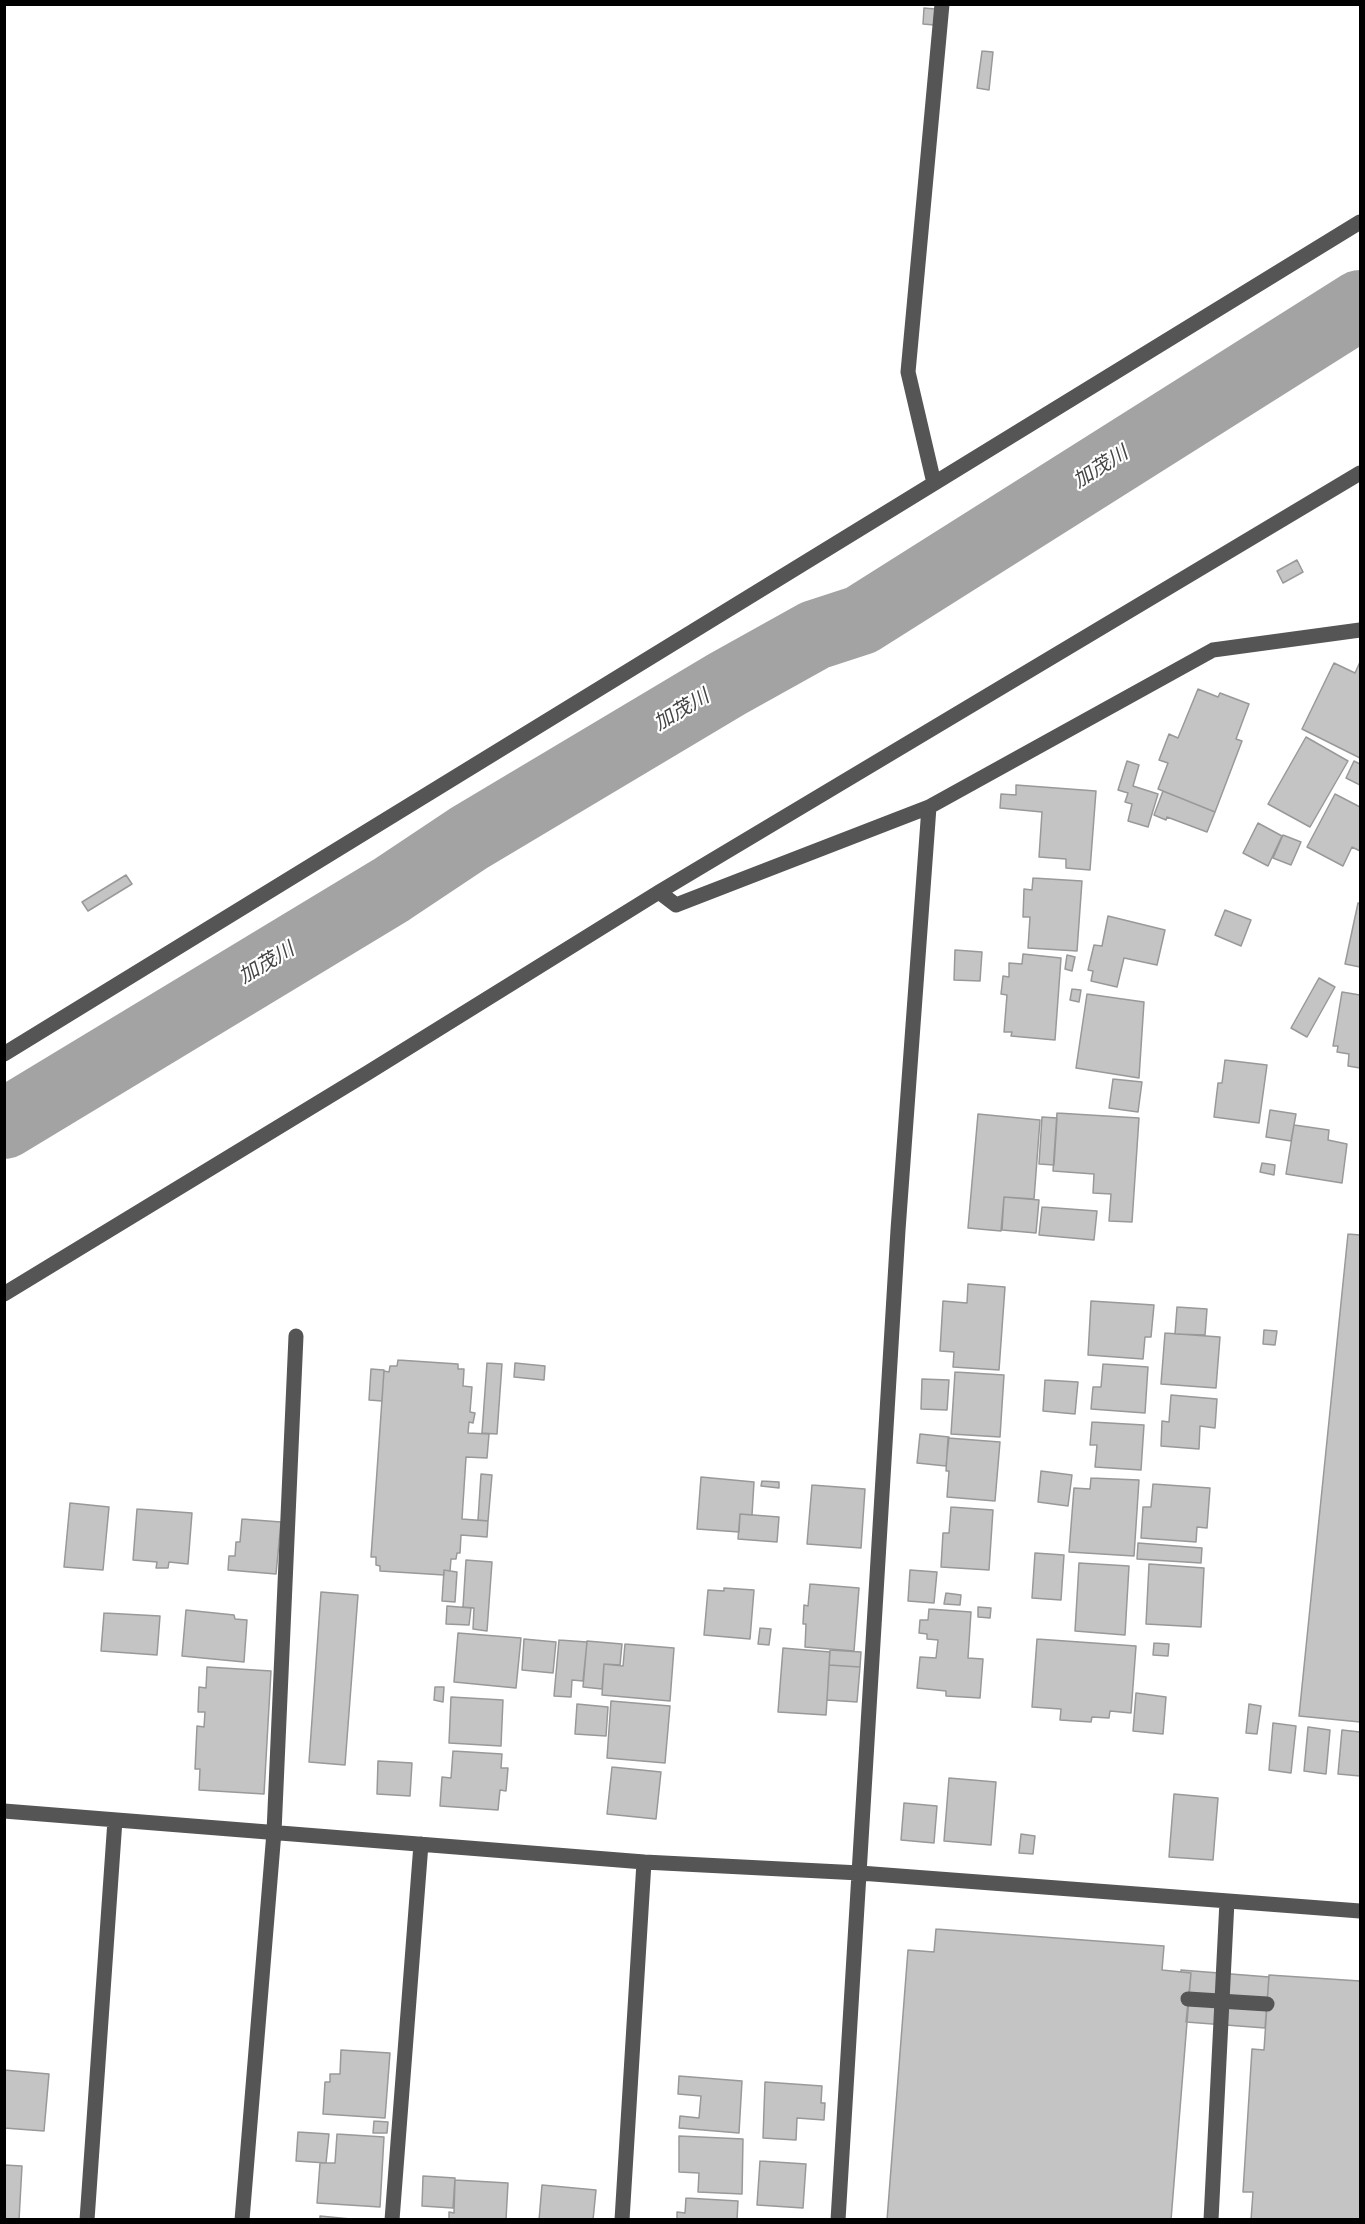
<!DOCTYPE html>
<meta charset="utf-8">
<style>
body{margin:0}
#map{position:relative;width:1365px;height:2224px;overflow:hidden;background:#fff;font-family:"Roboto Condensed",sans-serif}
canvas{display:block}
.frame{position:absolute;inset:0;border:6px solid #000;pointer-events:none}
</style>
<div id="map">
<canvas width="1365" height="2224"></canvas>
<div class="frame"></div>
</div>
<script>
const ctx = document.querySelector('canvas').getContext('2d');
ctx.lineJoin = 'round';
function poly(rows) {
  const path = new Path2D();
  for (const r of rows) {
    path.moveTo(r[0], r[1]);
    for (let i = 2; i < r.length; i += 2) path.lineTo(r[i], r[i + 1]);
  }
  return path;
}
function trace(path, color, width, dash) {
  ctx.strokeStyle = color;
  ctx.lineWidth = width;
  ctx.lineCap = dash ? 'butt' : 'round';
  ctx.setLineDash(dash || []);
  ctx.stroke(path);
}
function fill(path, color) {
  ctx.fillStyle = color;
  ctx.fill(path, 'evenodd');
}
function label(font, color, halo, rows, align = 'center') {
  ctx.font = font + ' "Roboto Condensed","Noto Sans JP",sans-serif';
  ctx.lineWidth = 4.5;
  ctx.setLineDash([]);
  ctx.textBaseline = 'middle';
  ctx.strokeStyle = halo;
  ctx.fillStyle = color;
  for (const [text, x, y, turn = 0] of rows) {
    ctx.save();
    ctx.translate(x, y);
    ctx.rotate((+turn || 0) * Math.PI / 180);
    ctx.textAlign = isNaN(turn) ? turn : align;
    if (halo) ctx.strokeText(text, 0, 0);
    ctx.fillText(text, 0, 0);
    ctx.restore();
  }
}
const river = poly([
 [4,1124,391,890,469,838,727,684,815,635,861,620,1360,305]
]);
const building = poly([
 [924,8,935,9,934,25,923,24,924,8],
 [982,51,993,52,989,90,977,88,982,51],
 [1297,560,1303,572,1283,583,1277,571,1297,560],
 [1360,662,1360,758,1302,729,1334,663,1355,673,1360,662],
 [1198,689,1218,697,1220,693,1249,704,1236,739,1242,741,1215,812,1158,789,1168,763,1159,760,1169,734,1178,738,1198,689],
 [1306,737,1348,761,1310,827,1268,804,1306,737],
 [1127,761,1139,765,1133,786,1158,794,1148,827,1128,821,1132,804,1125,802,1128,793,1118,790,1127,761],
 [1354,761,1360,764,1360,785,1346,778,1354,761],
 [1016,785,1096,791,1090,870,1066,868,1066,859,1039,857,1042,812,1000,808,1001,794,1016,795,1016,785],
 [1163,791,1215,812,1207,832,1167,817,1166,820,1154,815,1163,791],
 [1335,794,1360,807,1360,851,1352,847,1343,866,1307,847,1335,794],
 [1258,823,1282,836,1268,866,1243,853,1258,823],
 [1283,835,1301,842,1291,865,1273,858,1283,835],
 [126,875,132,884,88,911,82,902,126,875],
 [1033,878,1082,881,1077,951,1028,948,1030,917,1023,917,1024,889,1032,890,1033,878],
 [1358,903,1360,903,1360,967,1345,964,1358,903],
 [1225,910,1251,920,1241,946,1215,935,1225,910],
 [1108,916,1165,930,1157,965,1124,958,1117,987,1091,981,1093,971,1088,970,1094,945,1102,946,1108,916],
 [955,950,982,952,980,981,954,980,955,950],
 [1023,954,1061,958,1055,1040,1011,1036,1012,1032,1004,1032,1007,995,1001,994,1003,976,1009,977,1009,963,1022,964,1023,954],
 [1067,955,1075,957,1072,971,1065,969,1067,955],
 [1319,978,1335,987,1307,1037,1291,1028,1319,978],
 [1072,989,1081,990,1079,1002,1070,1000,1072,989],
 [1342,992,1360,995,1360,1068,1348,1066,1349,1054,1337,1052,1338,1046,1333,1046,1342,992],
 [1087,994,1144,1002,1139,1078,1076,1068,1087,994],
 [1225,1060,1267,1065,1259,1123,1214,1117,1218,1083,1222,1083,1225,1060],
 [1113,1079,1142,1082,1138,1112,1109,1108,1113,1079],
 [1270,1110,1296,1114,1291,1141,1266,1137,1270,1110],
 [1057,1113,1139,1118,1132,1222,1109,1221,1111,1194,1093,1193,1094,1174,1053,1171,1057,1113],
 [978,1114,1040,1120,1034,1199,1004,1197,1001,1231,968,1228,978,1114],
 [1042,1117,1057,1118,1054,1165,1039,1164,1042,1117],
 [1294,1125,1329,1130,1328,1140,1347,1144,1342,1183,1286,1174,1294,1125],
 [1262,1163,1275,1165,1274,1175,1260,1172,1262,1163],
 [1004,1197,1039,1200,1036,1233,1002,1230,1004,1197],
 [1042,1207,1097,1211,1094,1240,1039,1235,1042,1207],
 [1348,1234,1360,1235,1360,1722,1299,1716,1348,1234],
 [968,1284,1005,1287,999,1370,953,1367,954,1352,940,1351,943,1301,967,1303,968,1284],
 [1091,1301,1154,1305,1151,1337,1145,1337,1143,1359,1088,1355,1091,1301],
 [1177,1307,1207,1309,1205,1335,1175,1334,1177,1307],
 [1264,1330,1277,1331,1275,1345,1263,1344,1264,1330],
 [1165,1333,1220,1337,1216,1388,1161,1384,1165,1333],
 [398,1360,458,1364,458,1369,464,1369,463,1386,472,1387,470,1412,475,1413,473,1423,469,1422,468,1433,489,1434,487,1458,466,1457,462,1519,488,1521,487,1537,461,1535,460,1553,457,1553,456,1559,451,1559,450,1571,444,1570,444,1575,380,1571,380,1566,376,1565,376,1557,371,1557,384,1371,389,1372,390,1366,397,1366,398,1360],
 [487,1363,502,1364,497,1434,482,1433,487,1363],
 [515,1363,545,1366,544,1380,514,1377,515,1363],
 [1103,1364,1148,1367,1145,1413,1091,1409,1093,1387,1101,1387,1103,1364],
 [371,1369,384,1370,382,1401,369,1400,371,1369],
 [955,1372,1004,1375,1000,1437,951,1434,955,1372],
 [922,1379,949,1380,947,1410,921,1409,922,1379],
 [1045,1380,1078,1382,1075,1414,1043,1411,1045,1380],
 [1171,1395,1217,1399,1215,1428,1200,1426,1199,1449,1161,1446,1162,1421,1169,1422,1171,1395],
 [1092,1422,1144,1425,1141,1470,1095,1467,1097,1445,1090,1445,1092,1422],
 [920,1434,949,1437,946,1466,917,1463,920,1434],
 [948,1438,1000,1442,995,1501,947,1497,949,1471,946,1471,948,1438],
 [1041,1471,1072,1475,1068,1506,1038,1502,1041,1471],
 [481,1474,492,1475,488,1521,478,1520,481,1474],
 [701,1477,754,1482,752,1515,740,1514,739,1532,697,1529,701,1477],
 [1091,1478,1139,1480,1134,1556,1069,1552,1074,1488,1090,1489,1091,1478],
 [762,1481,779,1482,779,1488,761,1486,762,1481],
 [1153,1484,1210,1488,1207,1528,1197,1527,1196,1542,1141,1538,1143,1507,1151,1507,1153,1484],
 [812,1485,865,1489,861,1548,807,1544,812,1485],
 [70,1503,109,1507,103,1570,64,1567,70,1503],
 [951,1507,993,1510,989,1570,941,1567,943,1533,949,1533,951,1507],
 [137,1509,192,1513,188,1564,169,1562,168,1568,156,1568,157,1562,133,1560,137,1509],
 [740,1514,779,1517,777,1542,738,1539,740,1514],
 [242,1519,281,1522,276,1574,228,1570,229,1556,235,1556,236,1542,240,1542,242,1519],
 [1138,1543,1202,1548,1201,1563,1137,1559,1138,1543],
 [1035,1553,1064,1555,1061,1600,1032,1598,1035,1553],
 [466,1560,492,1562,487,1631,473,1629,474,1608,463,1607,466,1560],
 [1079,1563,1129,1566,1125,1635,1075,1631,1079,1563],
 [1149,1564,1204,1568,1201,1627,1146,1624,1149,1564],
 [444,1570,457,1572,455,1602,442,1601,444,1570],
 [910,1570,937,1572,934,1603,908,1601,910,1570],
 [810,1584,859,1588,854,1651,805,1647,806,1624,803,1624,804,1605,808,1606,810,1584],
 [724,1588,754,1590,750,1639,704,1635,708,1590,724,1591,724,1588],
 [321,1592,358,1595,345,1765,309,1762,321,1592],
 [946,1593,961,1595,960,1605,944,1604,946,1593],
 [447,1606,471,1608,469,1625,446,1624,447,1606],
 [978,1607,991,1608,990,1618,978,1617,978,1607],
 [929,1609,971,1612,968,1658,983,1659,980,1698,946,1696,946,1691,917,1688,920,1657,936,1658,938,1640,927,1639,927,1634,919,1633,920,1620,928,1620,929,1609],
 [186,1610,234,1615,235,1619,247,1620,244,1662,182,1656,186,1610],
 [104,1613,160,1616,157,1655,101,1651,104,1613],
 [760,1628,771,1629,769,1645,758,1644,760,1628],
 [458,1633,521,1638,516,1688,454,1682,458,1633],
 [524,1639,556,1642,553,1673,522,1670,524,1639],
 [1037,1639,1136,1646,1131,1713,1110,1711,1109,1718,1092,1717,1091,1722,1060,1720,1061,1709,1032,1707,1037,1639],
 [559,1640,587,1642,583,1681,572,1680,571,1697,554,1696,559,1640],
 [587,1641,622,1644,620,1665,604,1664,602,1689,583,1687,587,1641],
 [1154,1643,1169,1644,1168,1656,1153,1655,1154,1643],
 [625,1644,674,1648,670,1701,602,1695,604,1664,623,1666,625,1644],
 [783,1648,830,1652,826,1715,778,1712,783,1648],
 [830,1650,861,1652,860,1667,829,1665,830,1650],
 [829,1665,860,1667,857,1702,827,1700,829,1665],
 [207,1667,271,1671,264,1794,199,1790,200,1769,195,1769,197,1726,204,1727,205,1712,198,1712,199,1687,206,1688,207,1667],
 [435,1687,444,1687,443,1702,434,1700,435,1687],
 [1136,1693,1166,1697,1163,1734,1133,1731,1136,1693],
 [451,1697,503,1700,501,1746,449,1743,451,1697],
 [611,1701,670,1706,665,1763,607,1758,611,1701],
 [577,1704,608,1707,606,1736,575,1734,577,1704],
 [1249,1704,1261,1706,1257,1734,1246,1733,1249,1704],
 [1273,1723,1296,1726,1291,1773,1269,1770,1273,1723],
 [1308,1727,1330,1730,1326,1774,1304,1771,1308,1727],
 [1342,1730,1360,1732,1360,1776,1338,1774,1342,1730],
 [453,1751,502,1754,501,1768,508,1768,506,1791,500,1790,498,1810,440,1806,442,1777,451,1778,453,1751],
 [378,1761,412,1763,410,1796,377,1794,378,1761],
 [612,1767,661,1772,656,1819,607,1814,612,1767],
 [949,1778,996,1782,991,1845,944,1841,949,1778],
 [1174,1794,1218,1798,1213,1860,1169,1857,1174,1794],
 [904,1803,937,1806,934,1843,901,1840,904,1803],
 [1021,1834,1035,1836,1033,1854,1019,1853,1021,1834],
 [936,1929,1164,1946,1162,1970,1191,1973,1171,2220,887,2220,908,1950,934,1952,936,1929],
 [1181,1970,1269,1977,1265,2028,1186,2022,1191,1973,1181,1972,1181,1970],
 [1269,1975,1360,1981,1360,2220,1251,2220,1253,2192,1243,2192,1252,2049,1264,2050,1269,1975],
 [341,2050,390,2053,385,2118,323,2114,325,2082,330,2082,330,2074,340,2074,341,2050],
 [4,2070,49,2074,44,2131,4,2128,4,2070],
 [679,2076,742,2081,739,2133,679,2128,680,2116,699,2118,701,2096,678,2094,679,2076],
 [765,2082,822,2086,821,2103,825,2103,824,2120,797,2118,796,2140,763,2138,765,2082],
 [374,2121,388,2122,387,2133,373,2133,374,2121],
 [298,2132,329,2134,326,2163,296,2161,298,2132],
 [337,2134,384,2137,380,2207,317,2203,320,2163,335,2163,337,2134],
 [679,2136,743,2139,742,2194,698,2192,699,2173,679,2172,679,2136],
 [760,2161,806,2164,803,2208,757,2205,760,2161],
 [4,2165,22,2166,19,2220,4,2220,4,2165],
 [423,2176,455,2178,453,2208,422,2206,423,2176],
 [455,2180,508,2183,506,2220,449,2220,449,2212,454,2213,455,2180],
 [542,2185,596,2190,593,2220,539,2220,542,2185],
 [686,2198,738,2201,737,2220,677,2220,677,2212,685,2213,686,2198],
 [320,2216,361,2220,320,2220,320,2216]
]);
const minor = poly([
 [934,483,908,372,942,4],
 [659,892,676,905,929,807,1213,650,1360,630],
 [4,1054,1360,222],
 [4,1294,369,1072,659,892,1360,473],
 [4,1811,644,1862,622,2220],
 [644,1862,860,1873,1360,1911],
 [87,2220,115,1820],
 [242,2220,274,1832,296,1336],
 [392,2220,421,1844],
 [838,2220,898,1230,929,807],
 [1211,2220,1227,1901]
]);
const minorBridge = poly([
 [1188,1999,1267,2004]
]);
const waterNames = [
 ["加茂川",1101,468,-32],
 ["加茂川",682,711,-31],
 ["加茂川",267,964,-31]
];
trace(river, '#a3a3a3', 70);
fill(building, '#c4c4c4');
trace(building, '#999', 1.5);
trace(minor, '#555', 15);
trace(minorBridge, '#555', 15);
label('italic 20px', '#444', '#fff', waterNames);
</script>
